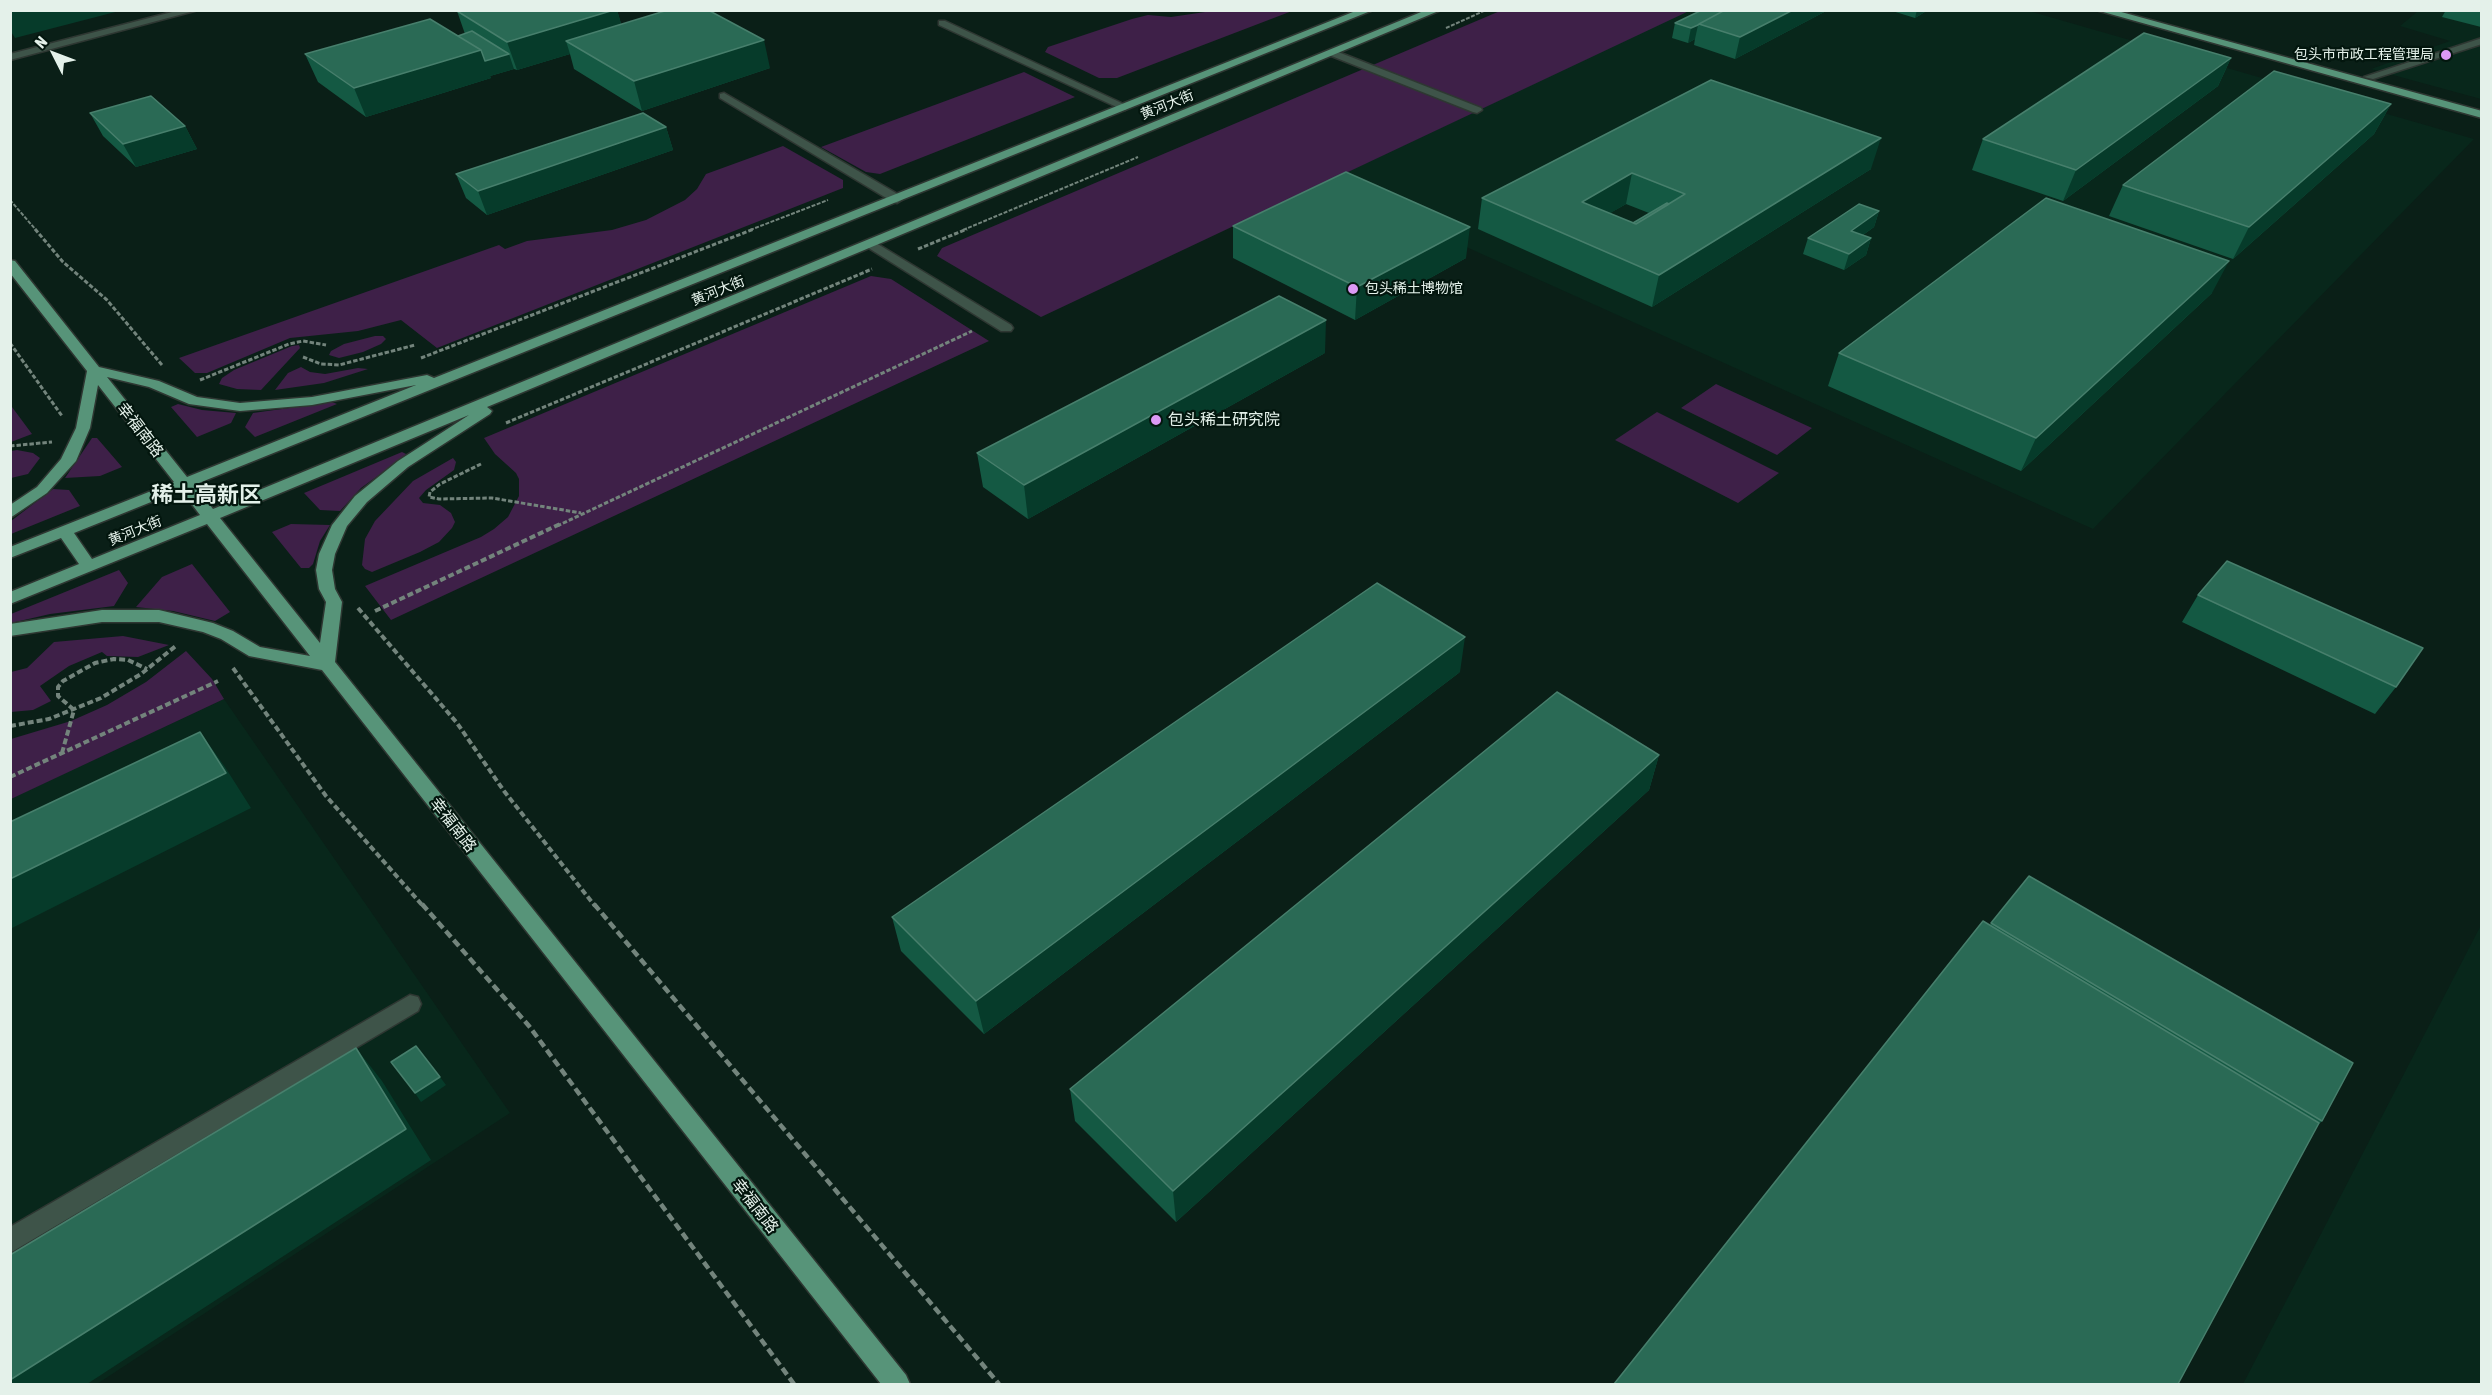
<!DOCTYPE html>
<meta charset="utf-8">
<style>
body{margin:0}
#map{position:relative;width:2492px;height:1395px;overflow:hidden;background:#0a1f17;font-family:"Asap Condensed",sans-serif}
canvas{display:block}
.frame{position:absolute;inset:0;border:12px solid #e4f1ea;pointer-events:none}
.north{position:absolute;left:24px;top:24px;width:60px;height:60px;-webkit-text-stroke:4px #03160e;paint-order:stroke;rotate:312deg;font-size:16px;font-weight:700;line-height:24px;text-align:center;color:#e4f1ea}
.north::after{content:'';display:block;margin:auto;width:21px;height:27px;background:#e4f1ea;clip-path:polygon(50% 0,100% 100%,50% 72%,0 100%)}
</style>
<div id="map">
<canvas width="2492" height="1395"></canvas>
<div class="frame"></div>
<div class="north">N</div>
</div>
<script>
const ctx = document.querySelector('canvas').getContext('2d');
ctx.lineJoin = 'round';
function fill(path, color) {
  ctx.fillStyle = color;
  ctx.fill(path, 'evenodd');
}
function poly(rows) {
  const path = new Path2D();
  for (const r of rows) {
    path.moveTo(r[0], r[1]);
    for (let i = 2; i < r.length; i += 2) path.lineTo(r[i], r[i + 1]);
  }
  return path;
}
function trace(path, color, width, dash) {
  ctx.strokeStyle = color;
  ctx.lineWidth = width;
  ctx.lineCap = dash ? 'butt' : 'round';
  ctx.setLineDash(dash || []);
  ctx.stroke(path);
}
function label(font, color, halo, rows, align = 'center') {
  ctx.font = font + ' "Asap Condensed","Noto Sans SC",sans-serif';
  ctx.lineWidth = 4.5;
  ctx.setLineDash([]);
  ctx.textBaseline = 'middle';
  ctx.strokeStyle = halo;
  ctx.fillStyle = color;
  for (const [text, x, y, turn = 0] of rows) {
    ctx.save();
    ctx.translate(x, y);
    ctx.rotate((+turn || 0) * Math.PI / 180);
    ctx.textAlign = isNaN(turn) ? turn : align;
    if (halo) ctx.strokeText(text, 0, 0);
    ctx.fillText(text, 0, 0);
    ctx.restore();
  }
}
const built = poly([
 [1689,10,2029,11,2474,139,2093,529,1324,183],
 [2418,11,2481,11,2481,99,2371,69,2450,41,2400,26],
 [224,699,510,1113,97,1384,11,1384,10,799],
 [2481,925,2481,1384,2243,1384,2391,1099]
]);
const green = poly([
 [1212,11,1292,11,1117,78,1099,78,1045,52,1048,47,1132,19,1148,15,1171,17],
 [1500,11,1689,11,1041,317,937,256,942,248],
 [1024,72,1075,97,880,174,866,172,821,147],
 [783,146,843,180,843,188,437,348,401,320,358,331,290,338,207,373,195,373,179,358,499,245,505,249,527,241,612,230,646,220,685,200,697,189,706,174],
 [871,276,891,279,989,341,391,620,365,586,481,537,494,529,508,517,519,496,519,479,516,473,495,454,484,438],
 [375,336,383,336,386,339,381,344,363,352,339,358,329,355,331,351,344,344],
 [292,346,299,345,300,348,261,390,237,389,219,384,222,378,234,370],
 [301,367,310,372,325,374,358,368,368,369,324,383,275,390,288,373],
 [1716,384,1812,428,1777,455,1681,408],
 [332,402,337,404,255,437,245,427,253,413],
 [178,404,202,410,236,413,231,423,197,437,171,407],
 [12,407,32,434,11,442,11,408],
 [1657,412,1779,473,1738,503,1615,440],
 [92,438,97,438,122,467,100,476,65,478],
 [17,450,33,453,40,458,28,474,11,478,11,451],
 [402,452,406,454,405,456,361,488,340,511,320,510,304,493],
 [453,458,456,462,454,470,426,490,419,498,423,503,440,505,451,513,455,522,452,528,439,542,420,552,372,572,365,569,362,565,365,539,375,521,413,481],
 [53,489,69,490,80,506,11,534,11,521],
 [291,524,330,525,320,541,313,564,309,568,301,568,272,532],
 [192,564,230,612,215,621,173,611,136,607,162,577],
 [119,570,128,583,114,606,50,614,11,623,11,614],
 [123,636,169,645,138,657,107,656,102,652,69,666,40,686,51,701,33,710,11,712,11,672,27,668,54,642],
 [186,651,212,679,224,699,11,799,11,739,71,721,107,705,146,682]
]);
const pathFar3 = poly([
 [1446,28,1486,10],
 [10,200,36,230],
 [750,230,828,200],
 [963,230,1138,157]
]);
const pathFar2 = poly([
 [35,229,63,262,107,300,162,365],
 [918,249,967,229],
 [10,343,62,416],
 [303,357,321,364,339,365,415,345],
 [421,358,754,229],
 [200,380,289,344,303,341,326,345],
 [506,423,872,269],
 [10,446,52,442],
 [481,464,440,484,430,492,429,497,439,499,492,498,581,513],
 [557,526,972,331]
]);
const pathFar1 = poly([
 [358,608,457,723,504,791,595,906],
 [375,611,560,524],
 [233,668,326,796,423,906],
 [10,726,49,719,101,698,141,674,177,645],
 [62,753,74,710,58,696,58,687,63,681,95,663,114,659,128,660,147,669],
 [10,777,218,681]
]);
const path = poly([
 [422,904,529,1026,794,1384],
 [594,904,999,1384]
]);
const minor = poly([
 [180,10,198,10,10,60,10,54,180,10],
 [939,21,945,21,1130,107,1125,110,1121,109,939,25,939,21],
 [2482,38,2482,44,2373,79,2364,77,2482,38],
 [1333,50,1481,108,1482,110,1477,113,1473,112,1329,55,1328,53,1333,50],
 [724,93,901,196,903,199,897,203,893,202,720,98,720,94,724,93],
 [871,240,1011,325,1013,328,1011,331,1001,331,867,247,865,244,867,241,871,240],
 [410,995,418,997,421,1004,418,1011,10,1253,10,1227,410,995]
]);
const major = poly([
 [1358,10,1373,10,194,485,213,509,1426,10,1441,10,487,407,492,411,490,414,408,467,367,502,347,526,335,554,332,570,335,589,342,602,335,662,906,1375,910,1384,881,1384,322,670,249,656,221,639,203,632,159,622,102,622,10,636,10,624,102,610,159,610,213,623,233,631,260,647,310,656,207,524,10,604,10,592,79,564,61,538,10,558,10,547,174,482,98,385,90,428,76,461,47,493,10,518,10,505,37,487,61,459,76,428,87,371,10,273,10,260,15,261,99,367,159,381,197,397,240,403,312,397,427,375,434,378,1358,10],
 [107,377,149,387,189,404,240,411,312,405,416,385,187,477,107,377],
 [469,415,398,461,355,496,332,525,319,554,316,570,319,589,326,602,320,643,220,518,469,415],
 [181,490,200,515,92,559,74,533,181,490],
 [2096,10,2114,10,2482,111,2482,118,2096,10]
]);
const wall = poly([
 [460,10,617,10,621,24,770,68,642,111,574,69,570,54,517,70,514,69,490,76,491,78,366,117,318,82,305,54,458,36,465,34,457,11],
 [1828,10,1735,59,1694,45,1695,39,1688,43,1672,38,1675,23],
 [1889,10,1928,10,1915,18],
 [2446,10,2481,10,2481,27,2442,17],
 [2231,58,2218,86,2063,201,1972,170,1983,139],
 [1711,80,1871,169,1652,307,1478,229,1482,198],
 [1626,204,1649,213,1633,223,1610,213],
 [2391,104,2374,134,2233,259,2109,216,2123,185],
 [90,113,185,126,197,149,136,167,103,136],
 [666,127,673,150,487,215,466,198,456,174],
 [1879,211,1874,227,1863,235,1871,238,1866,255,1844,270,1803,254,1808,238],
 [1233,226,1466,258,1355,320,1233,258],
 [2212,293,2021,471,1828,386,1839,353],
 [1325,353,1028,519,983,487,977,453],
 [2198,595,2396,687,2375,714,2182,622],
 [1460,672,984,1034,901,951,892,917],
 [1659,755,1649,790,1176,1222,1075,1121,1070,1089],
 [2029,876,2322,1121,2318,1125,1990,925]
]);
const shadedWall = poly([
 [10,10,123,10,15,38,10,30],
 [614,10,617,10,625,37,566,41,570,54,517,70,507,42],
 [1793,10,1828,10,1735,59,1740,37],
 [1917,10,1928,10,1915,18],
 [1698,25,1695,39,1688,43,1691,28],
 [764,40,770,68,642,111,634,81],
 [481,50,509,54,514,69,490,76,491,78,366,117,354,88],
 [2231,58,2218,86,2063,201,2076,170],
 [2391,104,2374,134,2233,259,2249,227],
 [185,126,197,149,136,167,123,144],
 [666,127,673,150,487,215,478,191],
 [1881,138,1871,169,1652,307,1659,275],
 [1632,173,1626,204,1576,233,1582,202],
 [1879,211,1874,227,1846,247,1851,231],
 [1470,227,1466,258,1355,320,1357,287],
 [1871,238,1866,255,1844,270,1849,254],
 [2229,261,2212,293,2021,471,2036,438],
 [1326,320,1325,353,1028,519,1024,485],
 [1465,637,1460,672,984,1034,976,1001],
 [200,732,225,767,251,808,10,929,10,879],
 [1659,755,1649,790,1176,1222,1173,1191],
 [356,1048,382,1081,431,1160,87,1384,10,1384,10,1380],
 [440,1077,446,1085,421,1102,415,1093]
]);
const building = poly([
 [460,10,614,10,507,42,457,11,460,10],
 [668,10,708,10,764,40,634,81,566,41,668,10],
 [1702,10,1725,10,1699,24,1698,25,1691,28,1675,23,1702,10],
 [1725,10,1793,10,1740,37,1699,24,1725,10],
 [430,19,481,50,354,88,305,54,430,19],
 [472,31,509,54,485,61,481,50,458,36,472,31],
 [2144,33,2231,58,2076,170,1983,139,2144,33],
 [2274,71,2391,104,2249,227,2123,185,2274,71],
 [1711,80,1881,138,1659,275,1482,198,1711,80],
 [1632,173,1685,194,1636,224,1582,202,1632,173],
 [151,96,185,126,123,144,90,113,151,96],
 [643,113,666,127,478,191,456,174,643,113],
 [1346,172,1470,227,1357,287,1233,226,1346,172],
 [2046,198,2229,261,2036,438,1839,353,2046,198],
 [1667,203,1669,204,1636,224,1633,223,1667,203],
 [1859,204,1879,211,1851,231,1871,238,1849,254,1808,238,1859,204],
 [1279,296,1326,320,1024,485,977,453,1279,296],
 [2227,561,2423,648,2396,687,2198,595,2227,561],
 [1377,583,1465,637,976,1001,892,917,1377,583],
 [1557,692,1659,755,1173,1191,1070,1089,1557,692],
 [200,732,226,773,10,879,10,822,200,732],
 [2029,876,2353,1063,2322,1121,1991,923,2029,876],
 [1983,921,2319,1123,2178,1384,1614,1384,1983,921],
 [416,1046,440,1077,415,1093,391,1062,416,1046],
 [356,1048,406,1129,10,1380,10,1255,356,1048]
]);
const markers = [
 [2446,55,6,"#dc99f4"],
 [1353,289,6,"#dc99f4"],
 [1156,420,6,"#dc99f4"]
];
const farPoinames = [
 ["包头市市政工程管理局",2434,55],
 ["包头稀土博物馆",1365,289,"left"]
];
const farStreetnames = [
 ["黄河大街",1167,105,-22],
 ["黄河大街",718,291,-22],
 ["黄河大街",135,531,-22]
];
const poiNames = [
 ["包头稀土研究院",1168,420]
];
const streetNames = [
 ["幸福南路",140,430,52],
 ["幸福南路",453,825,52],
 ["幸福南路",755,1206,52]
];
const districtNames = [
 ["稀土高新区",206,495]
];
fill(built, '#08271b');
fill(green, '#3e2048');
trace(minor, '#2e3732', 3);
trace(major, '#2e3732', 3);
trace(pathFar3, '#73847c', 2, [4, 1.5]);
trace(pathFar2, '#73847c', 3, [4.5, 2]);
trace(pathFar1, '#73847c', 4, [6, 3]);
trace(path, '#73847c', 4.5, [8, 4]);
fill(minor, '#3e5449');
fill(major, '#579479');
fill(wall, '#145943');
fill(shadedWall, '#063b2a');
fill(building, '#2a6a55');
trace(building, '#477f6c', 1.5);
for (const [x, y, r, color] of markers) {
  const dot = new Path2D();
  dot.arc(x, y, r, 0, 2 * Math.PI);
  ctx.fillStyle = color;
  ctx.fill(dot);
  trace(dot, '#03160e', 2);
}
label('14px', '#e4f1ea', '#03160e', farPoinames, 'right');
label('14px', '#e4f1ea', '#03160e', farStreetnames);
label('16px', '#e4f1ea', '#03160e', poiNames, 'left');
label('16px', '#e4f1ea', '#03160e', streetNames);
label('bold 22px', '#e4f1ea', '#03160e', districtNames);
</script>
